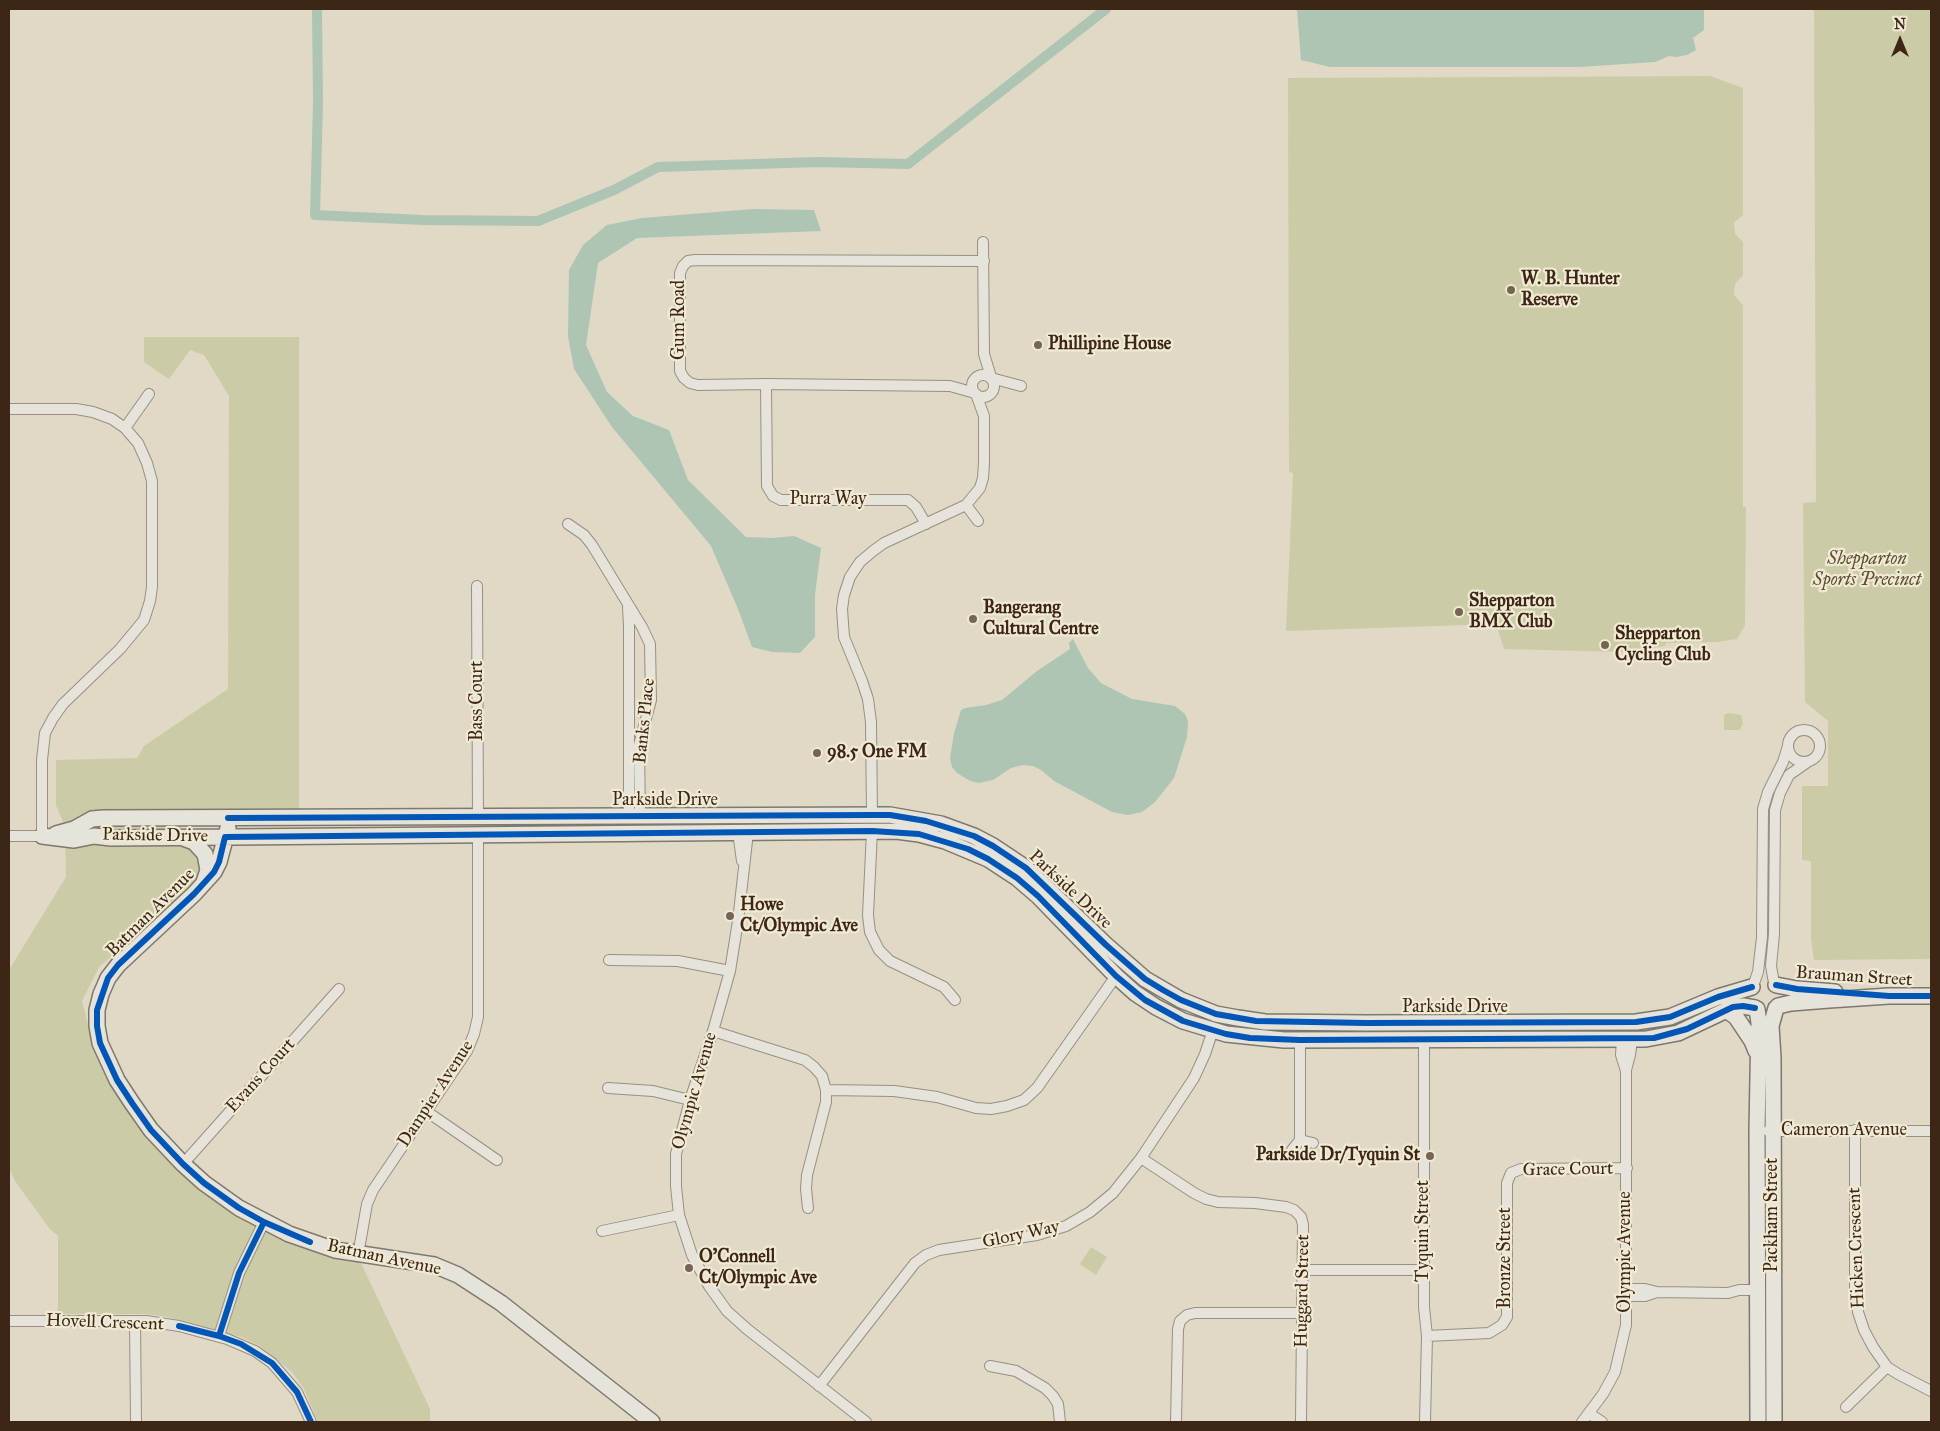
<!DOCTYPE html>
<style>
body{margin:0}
#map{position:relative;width:1940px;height:1431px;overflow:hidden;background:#e0d9c6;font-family:"IM FELL Great Primer",serif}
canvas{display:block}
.frame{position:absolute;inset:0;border:10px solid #3d2616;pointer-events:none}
.north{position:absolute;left:1875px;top:15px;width:50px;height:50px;-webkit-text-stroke:4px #f1ead3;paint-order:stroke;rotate:0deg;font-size:14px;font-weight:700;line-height:20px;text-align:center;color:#3d2616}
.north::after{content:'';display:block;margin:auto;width:18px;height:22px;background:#3d2616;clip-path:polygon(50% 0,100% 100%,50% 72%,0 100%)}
</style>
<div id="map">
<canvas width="1940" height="1431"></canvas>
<div class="frame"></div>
<div class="north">N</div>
</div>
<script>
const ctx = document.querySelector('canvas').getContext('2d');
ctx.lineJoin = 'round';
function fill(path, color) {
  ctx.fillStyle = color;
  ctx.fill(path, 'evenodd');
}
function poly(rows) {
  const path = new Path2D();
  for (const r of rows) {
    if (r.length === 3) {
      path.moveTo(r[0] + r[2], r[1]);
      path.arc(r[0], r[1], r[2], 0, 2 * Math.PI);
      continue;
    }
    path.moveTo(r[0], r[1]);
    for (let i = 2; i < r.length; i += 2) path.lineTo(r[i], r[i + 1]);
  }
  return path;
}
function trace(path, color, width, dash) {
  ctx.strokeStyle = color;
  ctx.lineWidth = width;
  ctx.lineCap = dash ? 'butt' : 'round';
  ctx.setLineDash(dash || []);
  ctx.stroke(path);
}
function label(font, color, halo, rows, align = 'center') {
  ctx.font = font + ' "IM FELL Great Primer",serif';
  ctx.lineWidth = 4.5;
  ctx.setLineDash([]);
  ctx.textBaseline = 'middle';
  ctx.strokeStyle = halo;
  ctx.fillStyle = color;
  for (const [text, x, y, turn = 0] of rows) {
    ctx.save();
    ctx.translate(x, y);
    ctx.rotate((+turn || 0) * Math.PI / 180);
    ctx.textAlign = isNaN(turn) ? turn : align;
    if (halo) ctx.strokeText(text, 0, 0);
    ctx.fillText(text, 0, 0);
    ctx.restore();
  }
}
const green = poly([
 [1814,9,1931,9,1931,959,1814,960,1811,939,1811,861,1802,860,1802,786,1828,786,1828,721,1805,702,1803,503,1816,502],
 [1710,76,1743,88,1743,215,1734,223,1735,234,1743,242,1743,275,1735,284,1734,295,1743,305,1743,507,1746,507,1745,625,1737,639,1717,642,1666,643,1665,646,1626,652,1504,649,1496,624,1286,631,1293,473,1289,472,1288,78],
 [144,337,299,337,299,809,180,810,182,843,190,845,203,863,197,882,99,967,82,1001,94,1047,183,1173,310,1248,361,1263,430,1409,430,1422,318,1422,304,1389,292,1372,260,1346,241,1337,168,1317,145,1314,58,1314,58,1236,49,1228,15,1181,9,1168,9,970,66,877,65,827,56,805,56,760,137,758,144,746,228,689,229,396,204,355,190,350,169,379,144,362],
 [1728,713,1741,715,1743,723,1740,730,1724,730,1724,715],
 [1091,1247,1107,1257,1096,1275,1080,1264]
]);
const water = poly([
 [1297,9,1704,9,1704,30,1693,38,1696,50,1687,55,1676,57,1669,56,1655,62,1579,67,1330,67,1301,60],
 [753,209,814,210,821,231,637,238,598,263,586,345,607,392,633,416,669,430,688,480,746,537,772,538,794,536,821,548,815,595,815,637,800,653,772,652,752,647,738,609,711,546,612,427,574,369,568,336,569,270,583,245,607,225,642,218],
 [1073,639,1088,668,1101,683,1132,699,1175,706,1185,714,1188,721,1187,737,1174,778,1155,802,1142,812,1128,815,1112,812,1054,781,1041,770,1033,766,1023,765,1011,768,993,780,979,783,970,781,957,773,952,767,950,758,954,733,961,710,965,708,986,705,1002,700,1037,671,1070,649,1069,643]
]);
const canal = poly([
 [317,9,318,103,315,215,423,220,538,221,614,190,658,167,818,162,908,164,1106,9]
]);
const street = poly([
 [983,242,984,354,991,377],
 [983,386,11],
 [991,378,1021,386],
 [766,384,767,486,773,496,781,500,908,500,916,507,926,524],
 [975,393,950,386,766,384,698,385,690,383,684,378,680,371,680,273,683,266,688,261,695,260,984,261],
 [9,409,76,409,93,412,112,419,125,428,138,443,147,463,152,481,152,587,150,601,144,620,120,649,63,704,53,718,45,733,42,760,42,836,9,836],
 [125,428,149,394],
 [966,505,978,521],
 [568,524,584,535,592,545,642,627,650,644,651,700,639,745,640,816],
 [477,586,478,817],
 [628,607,629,626,629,816],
 [1804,746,16],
 [872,815,871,722,868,699,862,681,844,637,842,609,844,595,850,577,860,562,873,551,884,543,966,505,980,488,983,478,984,463,984,416,976,394],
 [872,831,868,915,870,932,879,950,890,961,944,987,955,1000],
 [738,832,742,861],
 [748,832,738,921,730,971,713,1031,690,1100,676,1154,676,1186,679,1215,692,1255,709,1286,727,1311,747,1329,866,1422],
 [609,960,678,961,730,971],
 [1774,983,1771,966,1774,934,1775,810,1780,793,1789,775,1809,761],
 [1753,986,1758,972,1762,937,1763,809,1768,792,1783,762,1788,746],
 [713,1031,805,1060,814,1067,822,1076,826,1090,826,1102,807,1175,806,1189,808,1208],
 [1424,1039,1424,1307,1427,1336,1425,1422],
 [1626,1070,1630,1055,1632,1039],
 [608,1088,653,1091,690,1100],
 [826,1090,894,1091,937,1097,976,1108,991,1109,1007,1106,1024,1100,1037,1088,1116,976],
 [426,1111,497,1160],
 [1855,1130,1855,1289,1858,1312,1864,1330,1873,1347,1887,1367,1898,1374,1931,1391],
 [1768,1131,1931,1131],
 [1300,1140,1300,1040],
 [1292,1150,1300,1140,1313,1143],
 [1141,1158,1194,1193,1206,1199,1218,1202,1255,1203,1286,1207,1294,1210,1301,1217,1303,1225,1301,1422],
 [183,1164,339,989],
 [602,1231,679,1215],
 [358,1255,367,1204,373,1190,467,1051,474,1034,478,1017,478,834],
 [1303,1270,1424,1270],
 [1627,1289,1645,1289,1657,1292,1728,1293,1739,1290,1757,1290],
 [1627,1296,1645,1296,1657,1292],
 [9,1321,146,1321,179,1326,227,1339,255,1351,272,1363,297,1392,311,1422],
 [135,1321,136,1422],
 [219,1336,239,1273,264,1222],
 [1427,1336,1489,1333,1502,1325,1507,1317,1507,1183,1511,1173,1521,1169,1627,1168],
 [990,1366,1016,1371,1045,1388,1053,1396,1058,1404,1060,1422],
 [819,1386,915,1263,926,1255,939,1250,1037,1235,1066,1226,1090,1212,1113,1193,1141,1158,1194,1078,1205,1054,1213,1030],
 [1846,1407,1887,1367],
 [1590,1414,1602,1422],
 [1176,1422,1178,1329,1180,1321,1187,1315,1195,1313,1303,1313],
 [1582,1422,1603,1394,1615,1372,1626,1325,1626,1071,1621,1055,1622,1039]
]);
const secondary = poly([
 [228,828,219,862,214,872,194,894,118,965,108,978,101,994,97,1010,97,1026,100,1043,117,1080,132,1103,151,1130,183,1164,204,1183,239,1208,289,1234,335,1250,434,1265,458,1275,501,1303,652,1422],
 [56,834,74,829,92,819,103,818,890,815,941,824,974,836,993,846,1026,868,1106,945,1145,979,1181,1000,1216,1014,1238,1018,1265,1022,1366,1023,1636,1022,1670,1017,1718,997,1752,987],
 [42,836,74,840,94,836,111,838,232,837,896,831,919,834,945,841,988,859,1017,878,1038,896,1116,976,1135,993,1156,1007,1183,1021,1226,1034,1284,1040,1646,1039,1678,1033,1733,1007,1743,1006,1755,1008],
 [183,838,194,842,205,854,208,870,204,882],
 [1776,985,1797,989,1835,992],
 [1778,1006,1791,1003,1829,1000,1889,996,1931,996],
 [1757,1009,1759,1023,1757,1131,1758,1422],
 [1726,1010,1736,1017,1752,1041,1756,1051],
 [1774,1422,1773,1058,1771,1026,1776,1008]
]);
const cycleway = poly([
 [228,818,872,815,890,815,926,821,974,836,993,846,1026,868,1106,945,1145,979,1163,990,1181,1000,1216,1014,1256,1021,1366,1023,1636,1022,1670,1017,1718,997,1752,987],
 [1776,985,1797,989,1889,996,1931,996],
 [310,1242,264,1222,239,1208,204,1183,183,1164,151,1130,132,1103,117,1080,100,1043,97,1026,97,1010,108,978,118,965,194,894,214,872,219,862,225,837,872,831,919,834,968,849,988,859,1017,878,1038,896,1116,976,1145,1000,1183,1021,1226,1034,1250,1038,1300,1040,1654,1038,1687,1029,1733,1007,1743,1006,1755,1008],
 [179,1326,219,1336,241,1344,272,1363,297,1392,311,1422],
 [219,1336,239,1273,264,1222]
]);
const markers = [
 [1511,290,5,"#766554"],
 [1038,345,5,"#766554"],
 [1459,612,5,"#766554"],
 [973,619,5,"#766554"],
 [1605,645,5,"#766554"],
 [817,753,5,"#766554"],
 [730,916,5,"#766554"],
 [1430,1156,5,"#766554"],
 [689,1268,5,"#766554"]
];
const poiNames = [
 ["W. B. Hunter",1521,280],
 ["Reserve",1521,301],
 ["Phillipine House",1048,345],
 ["Shepparton",1469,602],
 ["BMX Club",1469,623],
 ["Bangerang",983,609],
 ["Cultural Centre",983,630],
 ["Shepparton",1615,635],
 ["Cycling Club",1615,656],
 ["98.5 One FM",827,753],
 ["Howe",740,906],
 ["Ct/Olympic Ave",740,927],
 ["Parkside Dr/Tyquin St",1420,1156,"right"],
 ["O'Connell",699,1258],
 ["Ct/Olympic Ave",699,1279]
];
const streetNames = [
 ["Gum Road",680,320,-90],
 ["Purra Way",828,500],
 ["Bass Court",478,701,-90],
 ["Banks Place",645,721,-84],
 ["Parkside Drive",665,801],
 ["Parkside Drive",155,836,1],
 ["Parkside Drive",1070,890,43],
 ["Batman Avenue",151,913,-45],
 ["Brauman Street",1854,977,4],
 ["Parkside Drive",1455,1008],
 ["Evans Court",261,1076,-48],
 ["Olympic Avenue",695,1091,-74],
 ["Dampier Avenue",436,1094,-57],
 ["Cameron Avenue",1844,1131],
 ["Grace Court",1568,1170,-1],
 ["Packham Street",1773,1215,-90],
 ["Tyquin Street",1424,1231,-90],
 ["Glory Way",1021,1235,-12],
 ["Hicken Crescent",1857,1248,-92],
 ["Olympic Avenue",1626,1252,-90],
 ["Batman Avenue",384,1258,12],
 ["Bronze Street",1506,1258,-90],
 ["Huggard Street",1303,1291,-89],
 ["Hovell Crescent",105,1323,2]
];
const parkNames = [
 ["Shepparton",1867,560],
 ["Sports Precinct",1867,581]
];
fill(green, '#cccba7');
fill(water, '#aec5b4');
trace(canal, '#aec5b4', 10);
trace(street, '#979083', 12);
trace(secondary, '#7f786c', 18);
trace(street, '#e6e3da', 10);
trace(secondary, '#e6e3da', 15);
trace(cycleway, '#0057b8', 6);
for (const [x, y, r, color] of markers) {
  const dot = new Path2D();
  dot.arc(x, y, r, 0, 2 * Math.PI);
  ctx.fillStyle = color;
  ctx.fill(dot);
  trace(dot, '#f1ead3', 2);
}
label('bold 18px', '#3d2616', '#f1ead3', poiNames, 'left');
label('18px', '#3d2616', '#f1ead3', streetNames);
label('italic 18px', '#5c4c34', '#f1ead3', parkNames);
</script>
